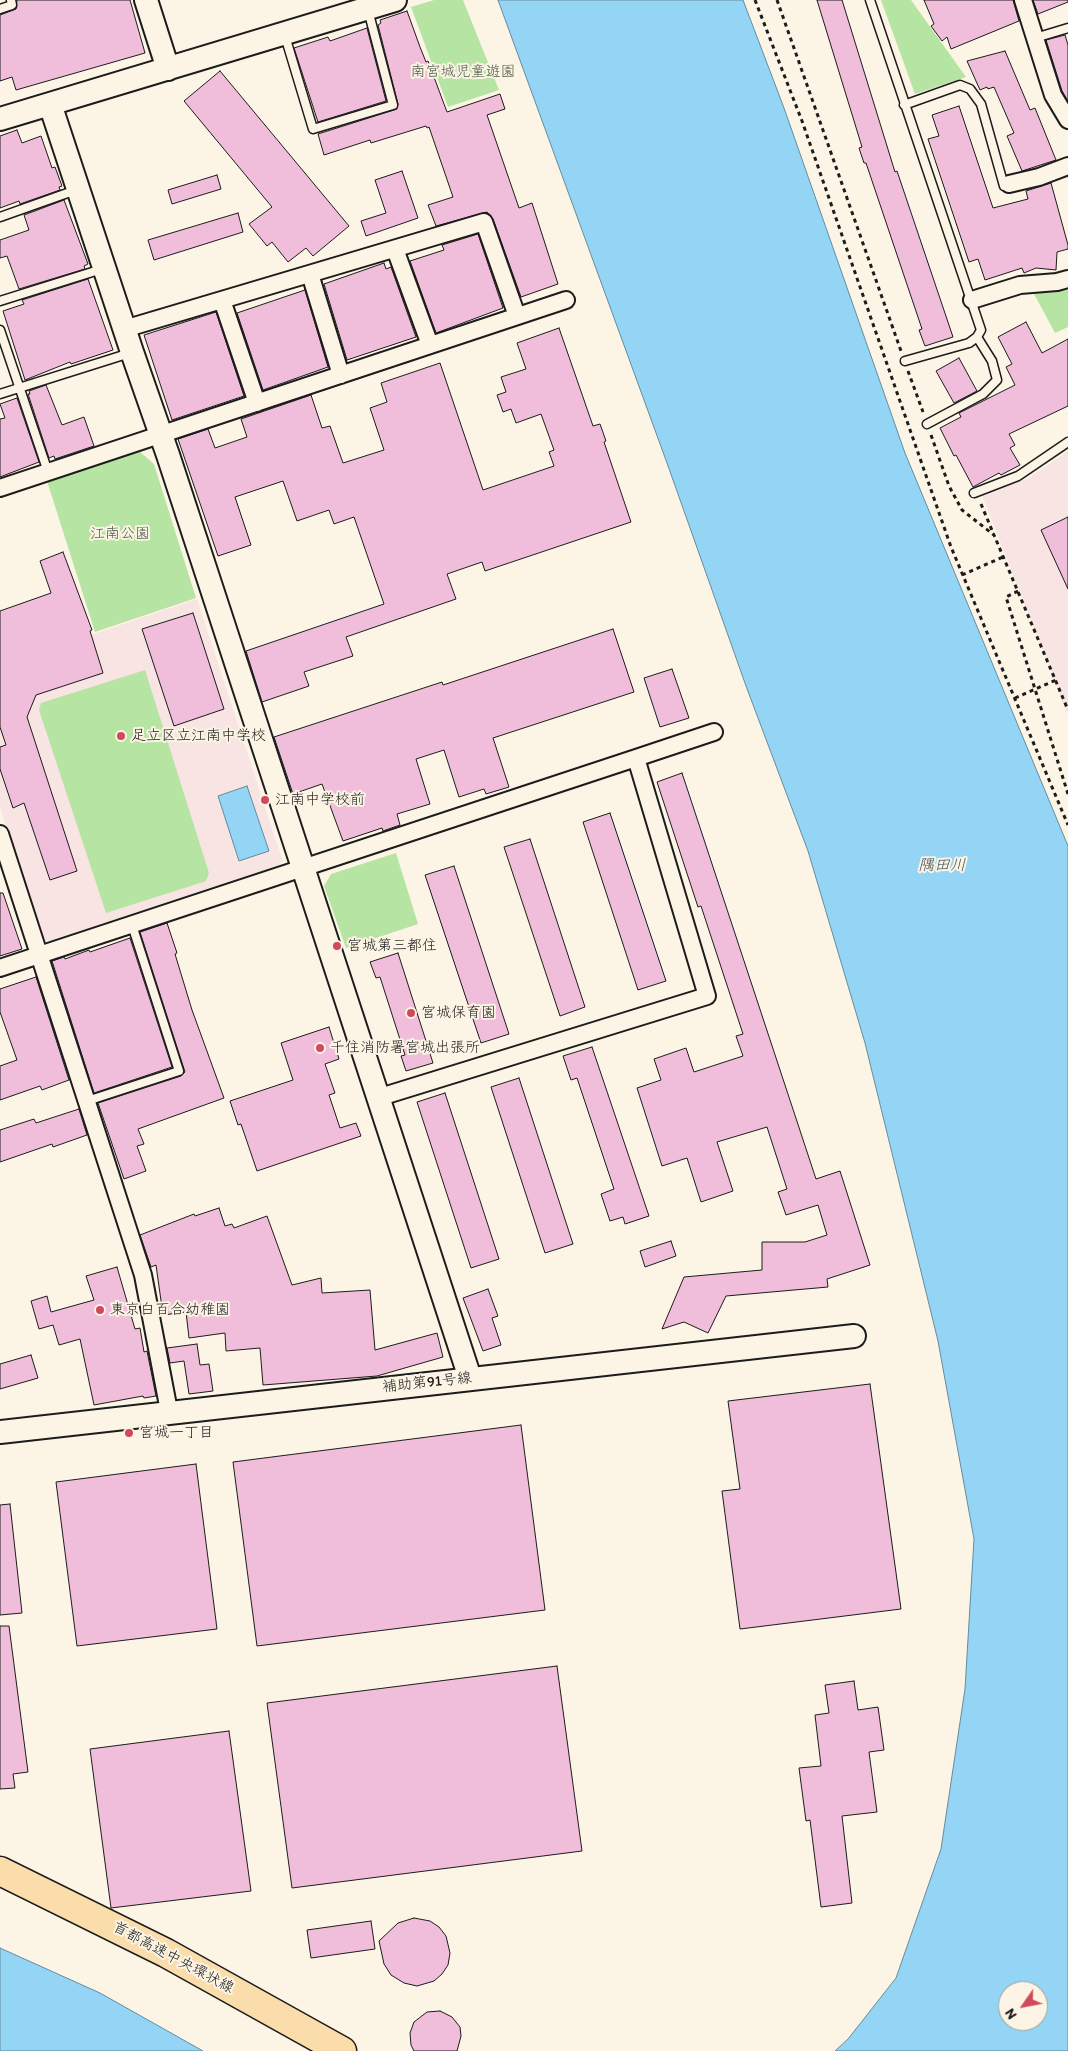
<!DOCTYPE html>
<meta charset="utf-8">
<style>
body{margin:0}
#map{position:relative;width:1068px;height:2051px;overflow:hidden;background:#fcf5e5;font-family:Itim,sans-serif}
canvas{display:block}
.north{position:absolute;left:998px;top:1981px;width:50px;height:50px;box-sizing:border-box;background:#fcf5e5;border:1px solid #a29e95;border-radius:50%;rotate:237deg;font-size:14px;font-weight:700;line-height:20px;text-align:center;color:#1c1c1c}
.north::after{content:'';display:block;margin:auto;width:18px;height:22px;background:#d1495b;clip-path:polygon(50% 0,100% 100%,50% 72%,0 100%)}
</style>
<div id="map">
<canvas width="1068" height="2051"></canvas>
<div class="north">N</div>
</div>
<script>
const ctx = document.querySelector('canvas').getContext('2d');
ctx.lineJoin = 'round';
function fill(path, color) {
  ctx.fillStyle = color;
  ctx.fill(path, 'evenodd');
}
function poly(rows) {
  const path = new Path2D();
  for (const r of rows) {
    path.moveTo(r[0], r[1]);
    for (let i = 2; i < r.length; i += 2) path.lineTo(r[i], r[i + 1]);
  }
  return path;
}
function trace(path, color, width, dash) {
  ctx.strokeStyle = color;
  ctx.lineWidth = width;
  ctx.lineCap = dash ? 'butt' : 'round';
  ctx.setLineDash(dash || []);
  ctx.stroke(path);
}
function label(font, color, halo, rows, align = 'center') {
  ctx.font = font + ' Itim,"Klee One",sans-serif';
  ctx.lineWidth = 4;
  ctx.setLineDash([]);
  ctx.textBaseline = 'middle';
  ctx.strokeStyle = halo;
  ctx.fillStyle = color;
  for (const [text, x, y, turn = 0] of rows) {
    ctx.save();
    ctx.translate(x, y);
    ctx.rotate((+turn || 0) * Math.PI / 180);
    ctx.textAlign = isNaN(turn) ? turn : align;
    if (halo) ctx.strokeText(text, 0, 0);
    ctx.fillText(text, 0, 0);
    ctx.restore();
  }
}
const built = poly([
 [1068,451,1068,715,982,495,1029,478],
 [197,599,282,859,279,866,50,941,42,938,0,807,0,666]
]);
const green = poly([
 [434,0,463,0,499,90,448,107,411,7],
 [881,0,911,0,966,77,915,94],
 [1068,286,1068,327,1055,333,1033,292,1059,290],
 [139,451,154,464,196,598,95,632,47,481],
 [145,670,209,873,206,881,106,913,39,710,41,703],
 [396,853,418,924,346,948,324,886,331,874]
]);
const water = poly([
 [498,0,743,0,784,108,905,453,1068,846,1068,2051,835,2051,848,2039,896,1978,941,1849,965,1689,974,1539,938,1341,865,1043,808,851,746,686,667,463,498,0],
 [1008,1991,1038,1991,1038,2021,1008,2021,1008,1991],
 [247,786,269,851,239,861,218,796,247,786],
 [0,1948,100,1993,203,2051,0,2051,0,1948]
]);
const building = poly([
 [17,0,130,0,145,53,16,90,12,77,0,81,0,15,16,9,17,0],
 [817,0,842,0,895,172,897,171,953,337,925,346,919,330,922,329,866,163,864,163,859,148,862,147,817,0],
 [924,0,1013,0,1019,21,951,49,947,37,942,41,931,26,934,24,924,0],
 [1033,0,1068,0,1068,2,1038,14,1033,0],
 [407,11,420,47,426,62,428,61,447,112,500,94,505,109,487,115,519,208,532,203,558,284,521,297,493,219,487,212,436,226,428,205,453,197,429,127,427,128,426,126,371,143,370,140,324,155,318,134,397,109,398,104,378,25,381,23,380,20,407,11],
 [367,28,386,101,318,122,294,48,328,37,330,41,367,28],
 [1065,35,1068,45,1068,101,1062,91,1046,40,1065,35],
 [1005,51,1030,110,1035,108,1056,160,1022,171,1007,136,1014,133,994,87,988,89,987,87,980,90,967,61,1005,51],
 [220,71,349,226,313,256,306,248,288,262,272,242,267,246,249,224,272,207,184,101,220,71],
 [959,106,993,208,1028,199,1026,191,1051,183,1068,245,1068,249,1057,252,1056,270,1036,268,1024,273,1022,268,985,280,978,259,969,262,928,139,939,136,932,115,959,106],
 [17,130,22,143,41,136,52,168,55,167,62,186,59,187,60,190,20,204,19,201,0,208,0,136,17,130],
 [402,171,418,218,366,236,361,221,386,213,375,180,402,171],
 [217,175,221,189,172,204,168,190,217,175],
 [64,200,88,264,84,266,85,269,19,289,7,256,0,258,0,240,29,230,24,215,64,200],
 [238,213,243,232,154,260,148,240,238,213],
 [478,234,503,308,436,333,410,261,444,250,442,245,478,234],
 [384,263,386,269,391,267,416,337,347,360,324,284,384,263],
 [88,279,113,350,71,364,70,362,25,380,3,311,24,304,22,300,88,279],
 [305,290,328,367,263,390,237,313,305,290],
 [216,312,244,396,172,420,144,335,216,312],
 [1026,322,1042,353,1068,339,1068,406,1009,434,1015,445,1010,448,1020,465,1001,475,999,473,973,487,956,455,954,456,940,428,961,417,959,413,1015,385,1006,367,1012,364,998,337,1026,322],
 [559,328,593,426,600,424,606,441,604,442,631,522,485,571,482,562,447,574,456,599,346,637,353,656,304,672,309,686,262,702,246,651,384,604,354,517,334,524,329,510,297,521,283,481,235,497,251,545,218,556,178,439,208,429,215,448,247,437,241,419,311,395,322,428,330,426,343,463,384,450,370,408,387,402,381,383,440,363,483,490,554,466,549,452,554,450,541,414,516,423,511,409,503,412,497,395,506,392,501,377,526,369,517,343,559,328],
 [959,358,977,391,954,403,936,371,959,358],
 [46,385,62,425,84,417,94,446,55,459,54,456,49,458,28,394,30,394,29,391,46,385],
 [17,398,39,462,0,477,0,419,5,418,0,404,17,398],
 [1068,517,1068,589,1041,530,1068,517],
 [63,552,92,630,90,631,103,673,36,695,27,717,77,871,50,880,24,803,13,808,0,769,0,747,6,745,0,727,0,611,51,593,40,561,63,552],
 [193,613,224,709,174,726,142,629,193,613],
 [613,629,634,692,493,738,509,787,486,794,484,789,459,797,444,750,416,759,430,804,397,814,400,825,383,831,382,828,343,841,322,784,293,794,274,737,442,682,443,685,613,629],
 [672,669,689,718,660,727,644,678,672,669],
 [682,773,816,1179,840,1171,870,1265,827,1279,828,1287,726,1296,708,1333,684,1322,662,1329,684,1277,762,1270,762,1242,805,1242,827,1235,818,1205,786,1215,778,1192,787,1189,767,1127,717,1142,733,1191,701,1202,687,1158,662,1166,637,1088,661,1080,654,1059,686,1048,694,1072,743,1056,736,1036,743,1034,701,906,698,907,657,782,682,773],
 [610,813,666,981,638,990,583,822,610,813],
 [530,839,585,1007,560,1016,504,847,530,839],
 [454,866,509,1034,481,1043,425,875,454,866],
 [0,893,3,893,22,949,0,956,0,893],
 [167,923,177,953,175,954,192,1010,224,1098,138,1129,144,1144,137,1146,146,1171,124,1179,98,1103,181,1076,185,1072,140,932,167,923],
 [130,938,172,1067,94,1093,52,961,64,957,65,959,89,950,90,952,130,938],
 [398,953,433,1063,406,1071,401,1056,405,1055,380,977,376,978,370,962,398,953],
 [36,977,69,1080,42,1090,40,1086,0,1100,0,1066,17,1060,0,1012,0,989,36,977],
 [329,1027,339,1059,325,1064,335,1093,329,1095,340,1128,356,1123,361,1136,257,1171,241,1124,238,1125,230,1101,293,1080,281,1043,329,1027],
 [592,1047,649,1216,625,1224,623,1217,610,1221,601,1194,614,1189,577,1078,571,1080,563,1056,592,1047],
 [519,1078,573,1244,545,1253,491,1087,519,1078],
 [445,1093,499,1259,471,1268,417,1102,445,1093],
 [79,1109,87,1135,53,1147,52,1144,0,1162,0,1130,34,1119,36,1123,79,1109],
 [219,1208,225,1226,232,1224,234,1228,267,1216,292,1285,321,1278,322,1293,370,1290,375,1350,437,1333,443,1357,377,1376,263,1385,260,1348,226,1351,225,1333,189,1338,186,1312,163,1315,156,1265,151,1267,140,1235,194,1214,195,1216,219,1208],
 [671,1241,676,1256,645,1267,640,1251,671,1241],
 [117,1267,135,1329,140,1328,144,1352,147,1351,156,1396,144,1398,143,1396,94,1405,80,1339,59,1345,53,1325,39,1329,31,1301,47,1296,51,1312,94,1300,86,1276,117,1267],
 [488,1289,498,1316,492,1318,501,1345,483,1351,463,1298,488,1289],
 [197,1344,200,1365,209,1364,213,1391,189,1394,184,1361,170,1363,167,1348,197,1344],
 [31,1355,38,1378,0,1389,0,1364,31,1355],
 [870,1384,901,1609,740,1629,722,1491,740,1489,728,1401,870,1384],
 [521,1425,545,1610,257,1646,233,1462,521,1425],
 [196,1464,217,1629,77,1646,56,1482,196,1464],
 [10,1504,22,1613,0,1615,0,1505,10,1504],
 [0,1626,9,1626,28,1772,13,1774,15,1788,0,1789,0,1626],
 [557,1666,582,1851,292,1888,267,1703,557,1666],
 [854,1681,858,1710,878,1707,884,1750,869,1752,877,1812,842,1816,852,1903,821,1907,810,1820,806,1821,799,1768,821,1766,815,1715,829,1713,825,1685,854,1681],
 [229,1731,251,1891,111,1908,90,1749,229,1731],
 [414,1918,430,1921,439,1927,446,1936,450,1953,448,1965,442,1974,434,1981,417,1986,404,1983,391,1975,384,1964,379,1941,398,1923,414,1918],
 [371,1921,375,1949,311,1958,307,1930,371,1921],
 [440,2011,452,2017,460,2027,461,2036,457,2051,414,2051,411,2045,410,2033,414,2022,427,2012,440,2011]
]);
const path = poly([
 [755,0,802,121,951,547,1068,825],
 [777,0,901,351],
 [908,371,923,412],
 [931,435,949,486,962,510,994,535,1068,710],
 [981,504,994,535],
 [962,575,1003,557],
 [1018,591,1006,597,1068,794],
 [1015,698,1056,680]
]);
const lane = poly([
 [870,0,981,330,977,337,969,343,905,361],
 [0,9,12,5,11,0],
 [285,36,313,129,393,105,368,10],
 [1035,38,1068,28],
 [904,105,960,85,970,89,981,104,1004,186,1008,185],
 [0,217,76,190],
 [0,301,102,269],
 [0,330,48,472],
 [0,394,130,353],
 [927,424,983,394,997,380,992,361,977,337],
 [974,493,1018,476,1068,442],
 [87,1101,179,1071,132,925]
]);
const street = poly([
 [1023,0,1053,95,1068,120],
 [1009,184,1039,177,1068,166],
 [395,249,430,345],
 [310,274,341,375],
 [222,300,257,403],
 [972,300,1020,285,1057,282,1068,279],
 [124,329,484,222,517,316],
 [0,488,566,300],
 [636,758,714,732],
 [0,834,143,1275,169,1411],
 [0,968,636,758,707,996,377,1098]
]);
const secondary = poly([
 [146,0,168,69],
 [50,104,132,352,168,455,470,1378],
 [0,119,395,0],
 [0,1432,854,1336]
]);
const highway = poly([
 [0,1871,166,1953,342,2051]
]);
const markers = [
 [121,736,5,"#d1495b"],
 [265,800,5,"#d1495b"],
 [337,946,5,"#d1495b"],
 [411,1013,5,"#d1495b"],
 [320,1048,5,"#d1495b"],
 [100,1310,5,"#d1495b"],
 [129,1433,5,"#d1495b"]
];
const parkNames = [
 ["南宮城児童遊園",463,72],
 ["江南公園",120,534]
];
const poiNames = [
 ["足立区立江南中学校",131,736],
 ["江南中学校前",275,800],
 ["宮城第三都住",347,946],
 ["宮城保育園",421,1013],
 ["千住消防署宮城出張所",330,1048],
 ["東京白百合幼稚園",110,1310],
 ["宮城一丁目",139,1433]
];
const streetNames = [
 ["補助第91号線",427,1383,-6],
 ["首都高速中央環状線",173,1958,28]
];
const waterNames = [
 ["隅田川",942,866]
];
fill(built, '#f8e4e2');
fill(green, '#b6e4a3');
fill(water, '#94d5f5');
trace(water, '#648b9e', 1);
fill(building, '#f0bdda');
trace(building, '#1c1c1c', 1);
trace(lane, '#1c1c1c', 11);
trace(street, '#1c1c1c', 20);
trace(secondary, '#1c1c1c', 26);
trace(highway, '#1c1c1c', 31);
trace(path, '#1c1c1c', 3, [4, 4]);
trace(lane, '#fcf5e5', 8);
trace(street, '#fcf5e5', 16);
trace(secondary, '#fcf5e5', 22);
trace(highway, '#faddab', 28);
for (const [x, y, r, color] of markers) {
  const dot = new Path2D();
  dot.arc(x, y, r, 0, 2 * Math.PI);
  ctx.fillStyle = color;
  ctx.fill(dot);
  trace(dot, '#fcf5e5', 2);
}
label('15px', '#4a5844', '#fcf5e5', parkNames);
label('15px', '#1c1c1c', '#fcf5e5', poiNames, 'left');
label('15px', '#1c1c1c', '#fcf5e5', streetNames);
label('italic 16px', '#40545d', '#fcf5e5', waterNames);
</script>
